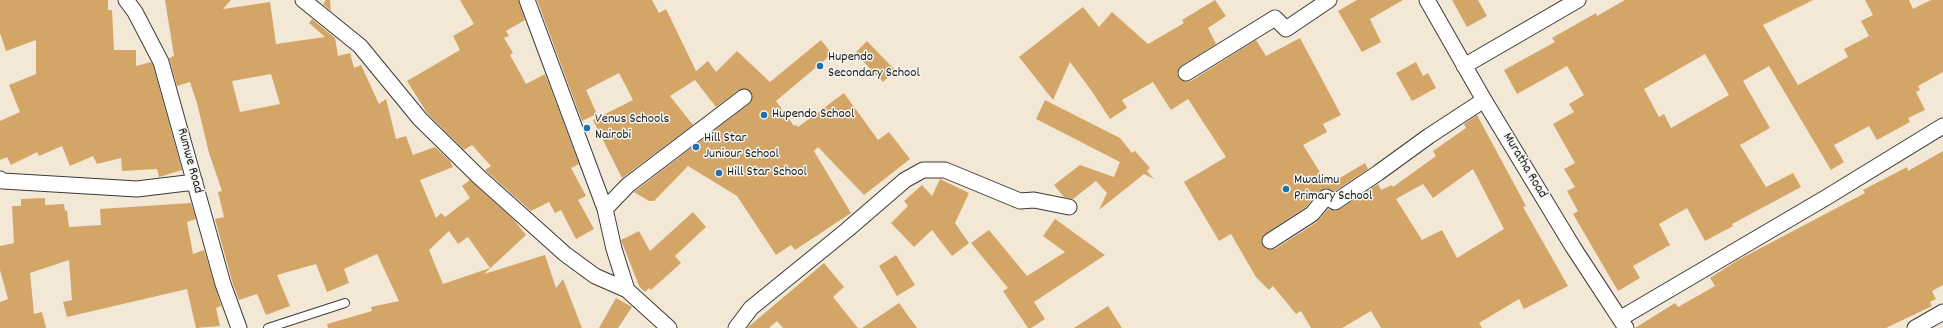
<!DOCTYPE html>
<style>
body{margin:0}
canvas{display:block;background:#f3e8d5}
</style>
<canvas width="1943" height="328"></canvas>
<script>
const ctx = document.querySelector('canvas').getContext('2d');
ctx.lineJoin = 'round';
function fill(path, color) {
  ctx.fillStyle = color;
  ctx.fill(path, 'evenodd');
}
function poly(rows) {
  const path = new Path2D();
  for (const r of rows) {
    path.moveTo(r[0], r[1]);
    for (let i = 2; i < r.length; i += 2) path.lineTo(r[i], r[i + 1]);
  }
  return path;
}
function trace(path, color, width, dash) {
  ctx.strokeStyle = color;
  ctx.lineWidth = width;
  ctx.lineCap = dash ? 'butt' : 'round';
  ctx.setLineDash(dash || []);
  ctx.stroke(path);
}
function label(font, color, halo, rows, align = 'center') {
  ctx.font = font + ' Dekko,sans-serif';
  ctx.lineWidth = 3;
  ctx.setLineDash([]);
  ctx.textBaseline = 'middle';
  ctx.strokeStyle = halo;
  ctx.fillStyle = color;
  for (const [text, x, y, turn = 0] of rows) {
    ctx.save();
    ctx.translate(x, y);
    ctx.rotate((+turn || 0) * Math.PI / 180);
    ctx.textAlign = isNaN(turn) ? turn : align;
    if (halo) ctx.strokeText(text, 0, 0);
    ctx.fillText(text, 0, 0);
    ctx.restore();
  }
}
const building = poly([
 [0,0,108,0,108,10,112,10,114,50,136,50,136,66,151,62,153,65,182,170,159,177,157,169,122,171,121,158,97,164,93,156,70,166,62,146,39,156,37,152,11,165,7,157,0,160,0,121,20,112,9,85,36,74,36,40,6,51,0,33],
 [165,0,231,0,223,9,270,2,276,44,325,37,309,23,312,19,335,38,338,56,350,53,354,68,361,65,379,104,386,99,396,139,406,136,413,155,435,147,450,161,453,167,420,180,436,218,441,213,445,217,470,198,462,186,470,180,514,220,526,235,484,274,545,255,556,288,563,279,582,328,328,328,327,324,372,311,371,307,399,301,377,254,344,269,349,283,327,292,316,264,277,275,290,306,266,315,257,294,239,300,232,281,215,219,224,217,218,192,222,191,209,153,197,103,190,82,177,86,169,58,174,56],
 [271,74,280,104,240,112,232,81],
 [449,231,458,244,468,237,490,268,443,284,429,250],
 [326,0,330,0,331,11,323,4],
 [460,0,518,0,525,20,506,31,509,36,504,38,513,53,510,55,526,84,545,74,579,164,571,168,586,196,578,200,594,229,576,239,561,210,555,213,549,202,531,211,485,170,491,166,472,145,464,150,427,113,407,81,460,50,453,36,474,24],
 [537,0,652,0,659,13,666,9,696,71,708,61,716,72,737,51,770,82,821,40,832,54,776,101,794,126,796,125,798,127,844,93,878,140,889,132,910,159,864,195,818,147,814,151,851,213,795,250,791,245,776,255,737,196,688,166,654,201,649,201,634,192,749,104,752,100,751,92,747,89,739,90,716,107,695,80,670,96,693,125,622,178,593,120,633,100,619,73,586,90,597,114,582,121],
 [1215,0,1226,16,1208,28,1216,44,1181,66,1177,73,1179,78,1186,82,1191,81,1256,40,1266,56,1300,38,1341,115,1323,124,1327,132,1303,145,1328,185,1365,163,1368,169,1335,191,1326,188,1319,191,1306,207,1265,234,1261,241,1266,249,1275,249,1317,222,1328,209,1335,211,1340,209,1378,184,1381,190,1392,185,1393,187,1436,156,1433,151,1466,128,1464,124,1477,115,1526,206,1523,207,1568,286,1524,309,1519,299,1479,323,1482,328,1381,328,1371,311,1342,328,1311,328,1301,311,1296,314,1273,286,1269,290,1256,277,1231,234,1219,241,1184,182,1226,157,1188,99,1171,110,1153,82,1122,100,1127,108,1110,119,1091,90,1070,62,1053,100,1019,57,1083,7,1099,27,1112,12,1148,44,1184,23,1182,20],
 [1473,169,1504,229,1457,258,1442,230,1422,240,1396,199,1423,184,1433,198],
 [1357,0,1403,0,1370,19,1381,42,1362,52,1338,11],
 [1452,0,1478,0,1487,16,1467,27],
 [1625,0,1813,0,1763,25,1798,85,1848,57,1844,49,1869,36,1861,21,1873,15,1865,0,1909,0,1913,9,1931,0,1943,0,1943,72,1918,86,1920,90,1916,92,1925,110,1908,118,1910,122,1877,140,1869,126,1834,145,1844,162,1831,170,1769,66,1743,81,1770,128,1740,145,1766,187,1793,173,1801,187,1732,224,1733,226,1705,241,1687,208,1659,224,1670,245,1633,266,1640,278,1618,291,1573,214,1578,211,1567,191,1575,187,1564,169,1575,163,1553,124,1574,112,1569,104,1584,95,1567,66,1517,94,1504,70,1555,42,1552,38,1596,13,1597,16],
 [1705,54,1729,95,1671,128,1664,114,1659,117,1644,89],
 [867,41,895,70,883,82,855,53],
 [1416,62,1423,76,1428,73,1436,88,1412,101,1396,73],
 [1045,100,1120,138,1132,153,1135,151,1150,168,1147,171,1154,179,1144,174,1099,210,1107,193,1096,181,1073,199,1064,197,1054,185,1080,165,1114,177,1120,162,1036,119],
 [1943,151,1943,285,1932,291,1936,299,1930,302,1932,306,1886,328,1635,328,1675,303,1678,307,1715,286,1710,278,1738,260,1865,193,1863,190,1907,167,1908,171],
 [940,179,969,193,955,223,969,243,952,256,932,230,914,247,891,223,908,206,904,201,922,185,932,196],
 [45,198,45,205,64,204,65,211,67,210,69,227,101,225,100,209,191,203,196,219,187,222,193,254,204,250,221,306,216,308,220,326,196,328,187,289,67,317,63,302,72,300,69,260,30,273,34,314,42,312,46,328,0,328,0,302,8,299,0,270,0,246,14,243,12,206,21,206,21,199],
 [693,212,706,227,675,256,681,263,651,290,649,288,645,292,639,286,621,240,639,231,650,251],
 [1055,219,1105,255,1034,302,1045,319,1031,328,1028,328,1003,291,1008,288,971,243,989,230,1027,276,1065,252,1043,236],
 [896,255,915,285,897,296,879,266],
 [824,263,844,287,833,297,858,328,783,328,777,321,769,328,747,328],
 [616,298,632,307,618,328,599,328],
 [899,303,917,328,862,328],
 [1108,306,1122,328,1074,328]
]);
const lane = poly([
 [268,328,345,303]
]);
const street = poly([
 [126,0,135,12,161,62,223,284,239,328],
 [303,0,360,46,420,119,478,176,565,254,595,276,627,290,669,328],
 [527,0,605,209,614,249,627,290],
 [1427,0,1484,100,1573,247,1626,328],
 [1464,66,1578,0],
 [1186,73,1275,18,1286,29,1329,0],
 [0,179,3,181,137,189,195,182],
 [605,209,628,185,744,97],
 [1270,241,1312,214,1326,197,1335,202,1378,173,1429,136,1484,100],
 [1621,318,1827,197,1943,126],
 [736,328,751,308,847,230,905,180,923,170,945,170,1020,201,1034,200,1069,207],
 [1915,328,1943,312]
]);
const markers = [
 [820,66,4,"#1f6fb2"],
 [764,115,4,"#1f6fb2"],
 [587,128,4,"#1f6fb2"],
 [696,147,4,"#1f6fb2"],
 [719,173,4,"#1f6fb2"],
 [1286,189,4,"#1f6fb2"]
];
const poiNames = [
 ["Hupendo",828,58],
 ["Secondary School",828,74],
 ["Hupendo School",772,115],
 ["Venus Schools",595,120],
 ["Nairobi",595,136],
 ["Hill Star",704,139],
 ["Juniour School",704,155],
 ["Hill Star School",727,173],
 ["Mwalimu",1294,181],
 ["Primary School",1294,197]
];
const streetNames = [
 ["Rumwe Road",189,161,75],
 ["Muratha Road",1524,166,59]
];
fill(building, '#d3a668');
trace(lane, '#3c3b38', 10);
trace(street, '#3c3b38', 17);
trace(lane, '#fff', 8);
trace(street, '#fff', 15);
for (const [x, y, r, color] of markers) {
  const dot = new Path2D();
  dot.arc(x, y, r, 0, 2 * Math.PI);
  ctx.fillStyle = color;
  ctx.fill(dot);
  trace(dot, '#f6f6f2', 1.5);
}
label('14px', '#1c1c1c', '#f6f6f2', poiNames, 'left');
label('14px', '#1c1c1c', '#f6f6f2', streetNames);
</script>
